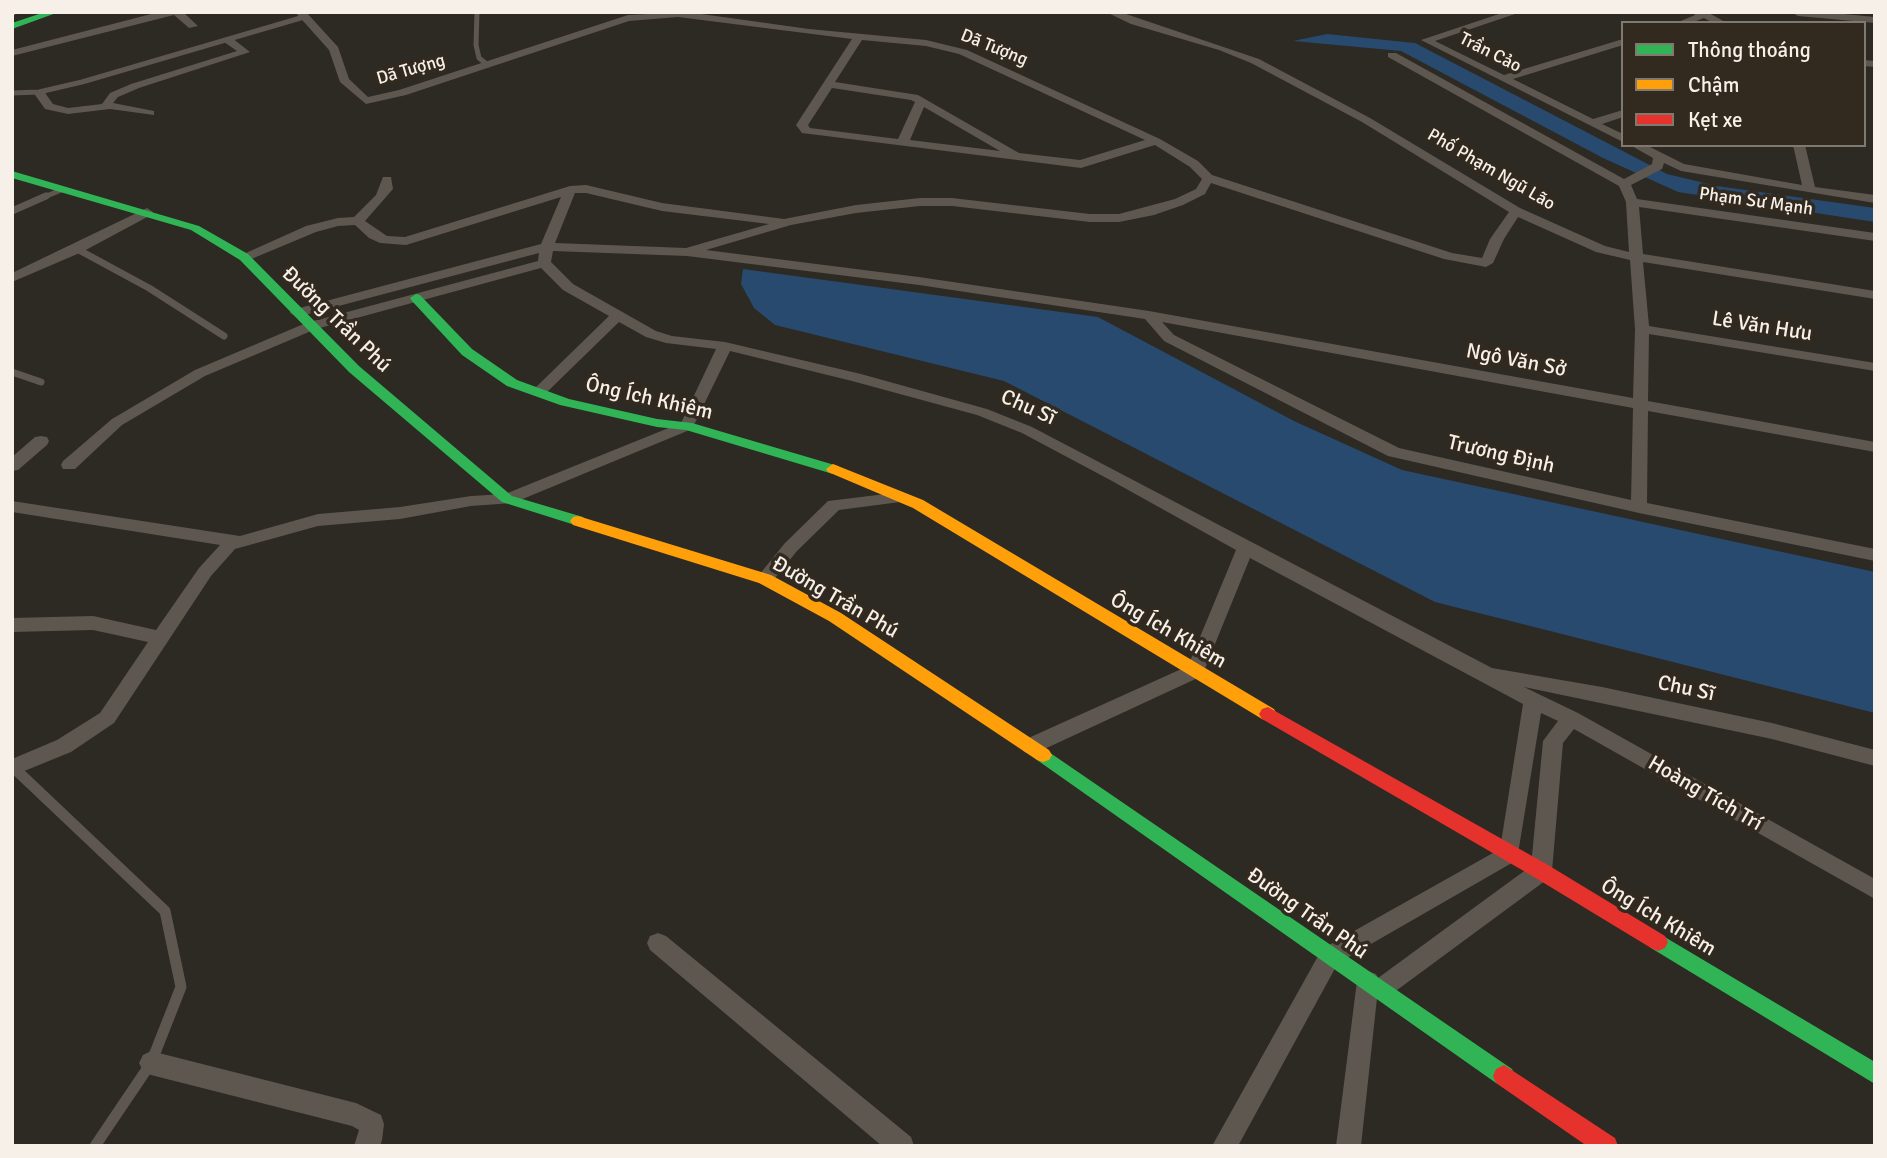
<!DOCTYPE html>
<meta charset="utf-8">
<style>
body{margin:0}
#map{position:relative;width:1887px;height:1158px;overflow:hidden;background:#2d2923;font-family:Signika,sans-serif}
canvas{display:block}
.frame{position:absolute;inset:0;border:14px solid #f6f0e9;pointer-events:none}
.legend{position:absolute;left:1621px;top:21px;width:245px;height:126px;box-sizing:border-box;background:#322a1e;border:2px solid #80796f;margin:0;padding:9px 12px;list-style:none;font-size:21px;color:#f6f0e9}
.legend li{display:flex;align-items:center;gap:14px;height:35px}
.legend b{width:35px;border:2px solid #80796f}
</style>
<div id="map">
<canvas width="1887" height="1158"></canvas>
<div class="frame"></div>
<ul class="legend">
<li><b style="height:9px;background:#30b455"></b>Thông thoáng</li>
<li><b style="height:9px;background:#ff9f0a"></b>Chậm</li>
<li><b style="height:9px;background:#e5322d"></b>Kẹt xe</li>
</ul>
</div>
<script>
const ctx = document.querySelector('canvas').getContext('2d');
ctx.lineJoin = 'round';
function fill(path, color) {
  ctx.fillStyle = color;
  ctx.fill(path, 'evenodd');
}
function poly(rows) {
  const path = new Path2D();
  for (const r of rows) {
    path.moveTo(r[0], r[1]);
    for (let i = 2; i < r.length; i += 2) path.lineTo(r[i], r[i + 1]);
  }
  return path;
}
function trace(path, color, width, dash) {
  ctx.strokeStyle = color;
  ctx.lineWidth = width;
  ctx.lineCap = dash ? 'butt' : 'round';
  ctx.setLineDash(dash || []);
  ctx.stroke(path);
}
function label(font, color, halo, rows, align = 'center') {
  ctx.font = font + ' Signika,sans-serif';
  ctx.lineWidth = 7;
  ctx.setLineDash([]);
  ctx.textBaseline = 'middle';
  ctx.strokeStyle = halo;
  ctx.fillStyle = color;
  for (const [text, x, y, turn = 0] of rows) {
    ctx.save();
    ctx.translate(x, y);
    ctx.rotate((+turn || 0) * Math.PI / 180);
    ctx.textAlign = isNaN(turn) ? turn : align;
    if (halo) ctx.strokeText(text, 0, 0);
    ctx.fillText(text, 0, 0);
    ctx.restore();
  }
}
const water = poly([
 [1327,34,1415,43,1667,174,1717,186,1875,208,1875,222,1678,192,1603,158,1401,51,1293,41],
 [743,269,1098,317,1294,421,1402,470,1875,572,1875,713,1435,602,1004,381,775,325,754,308,741,284]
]);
const laneFar2 = poly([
 [477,12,476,45,479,58,488,65],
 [12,93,39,92,82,82,304,17],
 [42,198,61,190]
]);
const laneFar1 = poly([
 [12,211,46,196],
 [77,249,149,288,224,336],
 [12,372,41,382]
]);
const lane = poly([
 [14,768,165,911,181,987,151,1063,95,1146]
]);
const street = poly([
 [159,12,183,12,198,26,189,28,174,15,12,56,12,50,159,12],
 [295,12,306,12,338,47,349,79,368,97,399,90,628,15,687,12,809,29,926,40,967,50,1160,139,1198,161,1212,175,1452,253,1482,258,1490,239,1509,212,1362,122,1251,63,1219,50,1131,24,1106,12,1120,12,1259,59,1370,118,1520,208,1605,246,1629,252,1626,202,1619,186,1388,57,1388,53,1396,53,1624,179,1652,164,1653,158,1630,145,1646,145,1684,164,1802,185,1793,145,1805,145,1815,187,1875,195,1875,203,1681,171,1664,163,1662,169,1631,185,1637,199,1875,233,1875,241,1639,207,1643,254,1875,291,1875,299,1643,262,1649,326,1875,363,1875,371,1649,334,1648,401,1875,442,1875,452,1648,411,1647,503,1875,549,1875,561,1639,513,1388,456,1164,341,1145,319,919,285,687,256,553,251,551,262,573,284,656,331,672,336,725,342,861,374,987,409,1032,427,1492,668,1602,687,1772,723,1875,750,1875,766,1772,739,1524,687,1578,713,1875,879,1875,899,1574,729,1563,743,1552,871,1549,878,1389,996,1377,998,1361,1146,1336,1146,1357,981,1360,974,1368,971,1376,974,1378,978,1531,866,1543,741,1558,721,1541,713,1517,860,1338,963,1238,1146,1212,1146,1322,949,1500,849,1523,704,1250,558,1202,676,1038,752,1031,754,1024,752,1021,746,1024,740,1188,666,1236,550,1112,481,1022,433,977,415,852,381,730,351,692,429,513,503,471,506,400,519,318,526,235,549,211,576,114,723,71,752,12,776,12,759,57,740,100,713,148,642,93,630,12,632,12,618,93,616,156,630,199,568,220,545,12,512,12,501,240,536,318,514,400,507,471,496,505,494,681,423,716,349,666,343,646,337,619,322,544,395,534,395,531,392,534,389,609,316,563,290,541,268,316,329,205,376,122,425,75,469,63,469,61,465,63,461,112,419,195,370,306,323,538,261,539,253,297,317,290,313,292,310,541,244,561,197,406,245,380,243,369,238,355,225,338,226,316,232,249,260,244,261,237,257,306,226,338,218,354,217,376,195,383,177,391,177,393,189,365,221,387,236,405,237,570,186,586,185,662,203,784,219,856,205,920,198,952,198,1090,214,1119,214,1175,199,1196,189,1202,179,1190,167,1155,145,1081,168,802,133,796,125,852,39,678,17,629,21,406,95,366,104,340,82,329,50,295,12],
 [862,40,926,46,959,54,1145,140,1080,160,1019,153,918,95,835,82,862,40],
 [832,88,911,100,915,102,898,139,810,128,808,125,832,88],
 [924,107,1000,151,910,140,924,107],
 [1211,183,1444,259,1486,267,1493,263,1504,239,1518,217,1596,252,1630,260,1635,329,1633,398,1149,311,919,277,706,250,791,225,856,213,920,206,952,206,1090,222,1119,222,1154,215,1183,205,1205,194,1211,183],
 [575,193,586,193,662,211,769,224,686,248,555,243,575,193],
 [1162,322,1633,408,1631,500,1399,448,1174,335,1162,322],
 [1505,12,1521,12,1435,41,1504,75,1623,39,1623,45,1513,79,1593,119,1623,110,1623,117,1602,124,1623,134,1623,142,1421,40,1505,12],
 [1693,12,1707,12,1727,23,1713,23,1704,18,1691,23,1676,23,1695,15,1693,12],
 [1823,12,1875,17,1875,23,1798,16,1793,13,1823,12],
 [224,38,232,38,250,52,139,88,118,97,113,103,154,111,154,115,110,109,68,114,45,109,33,92,43,90,53,104,68,108,102,104,110,93,131,84,237,51,224,42,224,38],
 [1864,60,1875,61,1875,67,1864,66,1864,60],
 [147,208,153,212,151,215,82,252,12,282,12,273,147,208],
 [41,436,47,437,49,441,47,445,18,470,12,471,12,457,35,437,41,436],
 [902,492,910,497,908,501,839,510,797,551,771,583,759,583,756,579,759,575,785,543,828,501,902,492],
 [658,933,666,936,911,1137,914,1146,882,1146,650,950,647,943,650,936,658,933],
 [151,1051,356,1103,381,1115,384,1124,382,1140,380,1146,354,1146,359,1130,352,1126,151,1075,143,1071,139,1063,143,1055,151,1051]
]);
const fast = poly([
 [45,12,59,12,12,29,12,23,45,12],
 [12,171,199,226,248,254,359,366,512,496,583,517,586,521,583,525,578,526,502,502,349,372,240,260,191,230,12,178,12,171],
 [416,294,420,295,472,349,517,380,569,399,657,419,692,423,838,466,840,469,833,474,686,430,657,427,560,405,507,386,462,355,412,301,410,298,416,294],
 [1043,748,1512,1069,1515,1076,1512,1083,1504,1087,1496,1083,1037,760,1034,755,1037,750,1043,748],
 [1658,933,1875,1062,1875,1084,1651,948,1648,942,1651,936,1658,933]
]);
const slow = poly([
 [12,12,19,12,12,16,12,12],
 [833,464,923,500,1274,709,1277,714,1274,719,1268,721,1262,719,913,508,828,472,826,469,833,464],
 [578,516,771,575,841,613,1049,750,1052,755,1049,760,1043,762,1037,760,829,621,759,583,573,525,570,521,573,517,578,516]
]);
const jam = poly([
 [1268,707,1548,865,1665,936,1668,942,1665,948,1658,951,1651,948,1534,877,1262,719,1259,714,1262,709,1268,707],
 [1504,1065,1615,1138,1618,1146,1587,1146,1496,1083,1493,1076,1496,1069,1504,1065]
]);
const farStreetnames = [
 ["Dã Tượng",994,48,22],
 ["Trần Cảo",1490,53,27],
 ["Dã Tượng",411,70,-16],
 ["Phố Phạm Ngũ Lão",1491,170,30],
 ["Phạm Sư Mạnh",1756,202,8]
];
const streetNames = [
 ["Đường Trần Phú",336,320,44],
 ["Lê Văn Hưu",1762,327,9],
 ["Ngô Văn Sở",1516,361,11],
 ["Ông Ích Khiêm",649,399,13],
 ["Chu Sĩ",1028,408,24],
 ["Trương Định",1501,455,13],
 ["Đường Trần Phú",835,598,30],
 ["Ông Ích Khiêm",1168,631,30],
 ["Chu Sĩ",1686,689,12],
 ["Hoàng Tích Trí",1705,794,30],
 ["Đường Trần Phú",1307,914,35],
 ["Ông Ích Khiêm",1658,918,31]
];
fill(water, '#284a6e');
trace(laneFar2, '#5d5750', 5);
trace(laneFar1, '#5d5750', 7);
trace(lane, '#5d5750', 11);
fill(street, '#5d5750');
fill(fast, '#30b455');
fill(slow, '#ff9f0a');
fill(jam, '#e5322d');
label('18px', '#f6f0e9', '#322a1e', farStreetnames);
label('21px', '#f6f0e9', '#322a1e', streetNames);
</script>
